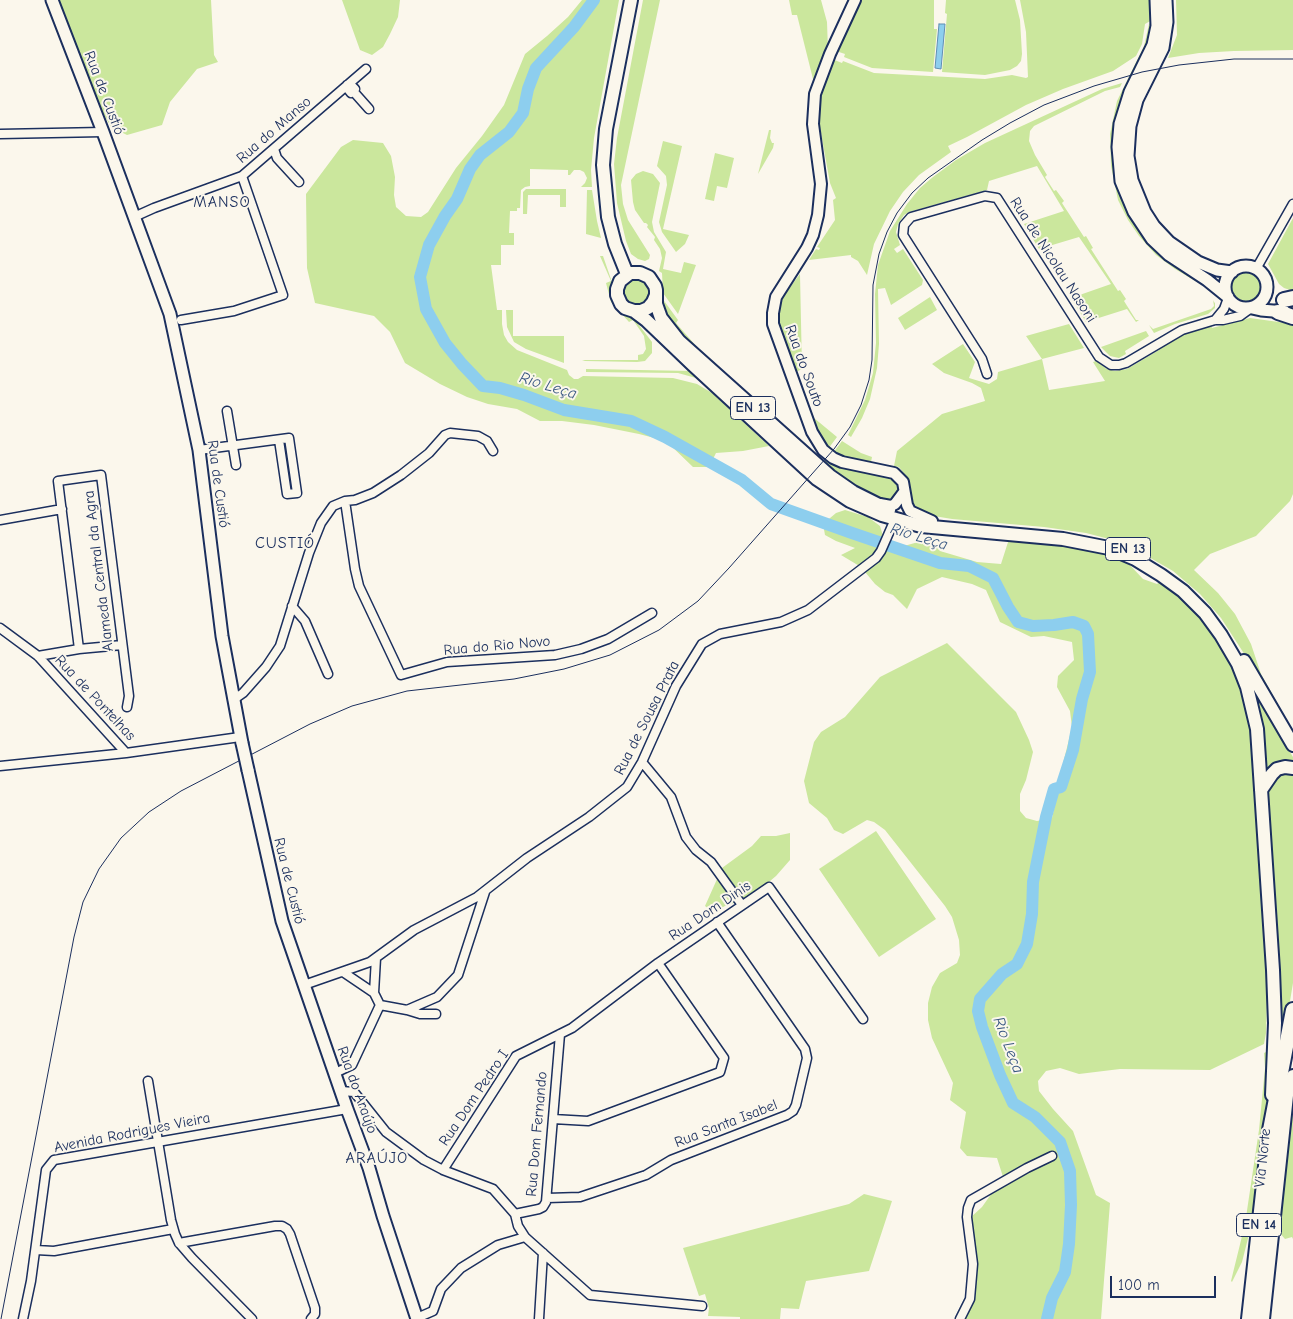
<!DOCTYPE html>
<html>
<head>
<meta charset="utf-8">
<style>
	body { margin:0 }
	#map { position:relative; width:1293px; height:1319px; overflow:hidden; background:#fbf7ec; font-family:"Comic Neue",sans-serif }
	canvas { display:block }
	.scale { position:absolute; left:1110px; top:1276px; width:106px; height:22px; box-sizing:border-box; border:2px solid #1b2f5e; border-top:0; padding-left:6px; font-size:15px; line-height:18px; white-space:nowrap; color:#1b2f5e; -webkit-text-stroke:4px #fbf7ec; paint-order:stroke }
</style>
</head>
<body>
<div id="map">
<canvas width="1293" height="1319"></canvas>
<div class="scale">100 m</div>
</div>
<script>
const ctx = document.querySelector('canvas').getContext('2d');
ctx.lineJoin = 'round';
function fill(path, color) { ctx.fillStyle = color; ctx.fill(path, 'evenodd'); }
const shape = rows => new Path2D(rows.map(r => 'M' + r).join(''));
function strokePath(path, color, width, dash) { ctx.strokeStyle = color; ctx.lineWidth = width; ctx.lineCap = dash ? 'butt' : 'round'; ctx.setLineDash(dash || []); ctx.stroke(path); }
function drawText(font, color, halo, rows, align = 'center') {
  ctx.font = font + ' "Comic Neue",sans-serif'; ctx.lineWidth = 4; ctx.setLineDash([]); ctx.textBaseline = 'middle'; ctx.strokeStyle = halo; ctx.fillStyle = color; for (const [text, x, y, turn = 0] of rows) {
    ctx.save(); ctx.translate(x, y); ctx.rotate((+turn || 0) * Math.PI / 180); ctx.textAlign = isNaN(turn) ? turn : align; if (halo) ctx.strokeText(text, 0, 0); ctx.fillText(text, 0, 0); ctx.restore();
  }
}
fill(shape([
	[56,0,211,0,214,55,218,62,197,69,170,102,162,125,127,135,111,127,99,106],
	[342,0,400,0,398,17,390,34,383,47,372,55,360,50],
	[582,0,619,0,594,138,591,170,592,187,581,187,585,183,587,178,584,172,580,170,574,170,570,175,568,175,568,170,530,169,530,186,525,187,521,190,520,208,517,208,517,211,510,211,509,233,514,233,514,245,501,245,501,265,491,265,497,310,502,310,502,324,504,335,508,342,517,350,567,370,569,375,574,379,578,379,583,376,673,378,697,384,712,393,769,446,743,451,716,453,709,467,693,467,666,441,639,434,594,425,562,421,540,421,517,409,488,404,467,397,440,384,405,363,390,332,374,316,315,303,307,268,306,194,341,147,353,140,383,143,391,156,395,177,394,195,396,207,406,216,421,217,428,212,456,168,482,136,504,105,525,54,547,36,568,17],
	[643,0,660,0,621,185,623,204,628,220,650,255,649,259,645,261,638,259,631,254,626,241,617,203,614,164,617,138],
	[789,0,821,0,827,22,828,50,814,83,797,15,792,15],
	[860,0,934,0,934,29,937,29,933,72,872,68,844,57,845,54,836,51],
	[946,0,1015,0,1020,20,1022,54,1021,61,1017,66,1010,70,985,75,942,72,947,14,945,13],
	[1020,0,1149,0,1152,20,1145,24,1142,44,1136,56,1113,71,1063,89,1026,105,967,137,948,146,951,152,919,175,903,192,890,211,874,244,867,275,858,261,851,257,851,255,809,260,816,249,819,250,820,248,817,247,835,220,833,200,836,198,830,183,819,122,820,95,832,59,842,63,843,61,874,73,985,79,1012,75,1026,78,1028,77,1026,32],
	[1176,0,1293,0,1293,50,1234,51,1199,53,1168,58,1177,35],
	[1153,21,1153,29,1114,168,1204,282,1202,285,1175,269,1156,255,1139,236,1128,220,1118,200,1111,166,1110,134,1117,101,1144,46,1149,24],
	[1122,83,1120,87,1105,91,1034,126,1030,131,1029,141,1035,155,1047,175,1045,177,1054,191,1056,190,1064,201,1062,203,1084,237,1086,236,1093,248,1091,249,1118,291,1120,290,1126,299,1124,301,1136,320,1139,320,1136,322,1127,309,1086,322,1071,298,1111,284,1079,237,1039,249,1024,224,1064,211,1037,166,989,181,987,190,909,212,904,215,898,224,896,232,900,245,894,249,897,253,903,249,923,280,922,285,891,305,885,288,878,289,879,344,877,368,870,399,862,418,851,437,848,435,865,400,873,373,876,343,875,294,878,265,890,231,907,204,920,188,933,177,956,160,985,143,1102,89],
	[769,130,771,130,770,138,772,143,774,143,773,148,758,174],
	[663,141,682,146,663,229,689,235,685,244,676,252,662,232,659,222,667,185,666,176,657,166],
	[715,153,734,158,727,188,717,186,714,201,705,199],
	[643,171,653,174,660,183,652,222,654,232,666,252,663,269,681,273,684,262,696,265,678,314,663,293,662,273,659,271,662,258,660,249,654,240,655,237,647,227,648,225,646,223,644,223,635,210,633,202,631,180,636,174],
	[526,189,566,189,566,207,560,207,560,195,528,195,527,214,523,214,523,192],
	[587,190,592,190,597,221,601,238,586,234],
	[1293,218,1293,291,1284,288,1279,284,1268,264],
	[600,256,603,256,613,285,632,316,652,342,652,353,645,361,637,362,585,361,582,360,638,360,638,355,643,354,646,349,644,336,633,320,629,322,611,302,606,283,611,281],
	'1230 287a16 16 0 1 1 32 0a16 16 0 1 1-32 0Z',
	[800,274,802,369,796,372,814,418,837,437,828,449,819,437,777,324,777,302,783,289,787,291],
	'623 292a14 14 0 1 1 28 0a14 14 0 1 1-28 0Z',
	[930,297,937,310,905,330,898,318],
	[662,298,678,320,676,323,711,363,686,342,666,316],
	[1213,300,1214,302,1215,303,1215,308,1208,314,1175,324,1154,333,1149,325,1153,329,1211,309,1214,306],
	[506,310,513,310,513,336,564,336,564,363,526,349,514,342,507,327],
	[1250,318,1293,324,1293,494,1290,501,1256,536,1210,554,1194,570,1218,593,1235,614,1251,644,1261,674,1293,731,1293,739,1243,652,1221,618,1200,594,1173,571,1133,548,1113,540,1086,533,1044,527,952,519,922,514,911,507,905,475,899,467,894,466,897,451,942,414,985,401,981,388,972,383,944,373,932,364,963,344,975,362,969,378,989,384,997,379,998,372,1042,359,1026,336,1069,324,1084,348,1042,359,1049,390,1105,381,1093,362,1096,361,1107,369,1115,371,1127,369,1159,350,1158,348,1174,338,1188,332,1211,325,1212,328],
	[1146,331,1149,336,1125,351,1126,354,1119,358,1110,356,1101,347],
	[586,369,692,371,697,376,696,378,678,373,586,372],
	[842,441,861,453,872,457,871,462,840,457,833,453],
	[826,460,844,468,889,475,899,485,899,494,888,502,861,492,823,463],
	[845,510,868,517,880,526,883,536,894,543,904,546,929,539,940,551,977,562,1001,564,1009,539,1057,543,1101,552,1119,558,1128,563,1143,579,1157,584,1161,581,1195,611,1220,645,1235,671,1246,701,1252,731,1264,921,1267,998,1266,1033,1264,1044,1210,1070,1120,1069,1079,1074,1060,1068,1046,1071,1038,1081,1039,1091,1053,1109,1073,1131,1096,1195,1110,1203,1101,1319,957,1319,974,1292,970,1218,982,1207,999,1183,1004,1180,997,1158,967,1156,960,1148,966,1112,950,1100,953,1083,932,1038,928,1020,928,1003,932,987,940,973,957,963,960,955,959,940,952,917,945,906,885,830,874,822,867,820,843,834,834,830,827,818,809,803,804,781,814,742,821,732,845,717,880,677,947,643,1016,712,1029,740,1033,752,1026,780,1020,794,1020,811,1026,818,1037,821,1052,818,1059,787,1059,780,1072,727,1070,711,1057,687,1058,676,1074,660,1072,642,1044,636,1031,637,1000,622,986,590,972,584,942,577,917,589,907,609,893,595,885,592,875,584,861,567,841,555,855,548,836,541,825,535,823,524,836,513],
	[1258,700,1293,757,1293,763,1266,773,1264,736],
	[1293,771,1293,983,1283,1043,1280,1044,1278,962,1268,797,1269,789,1277,773],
	[876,831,936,919,879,957,819,869],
	[790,833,790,860,776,876,751,897,725,906,713,912,705,906,722,868,752,846,761,836,776,836],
	[1266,1052,1267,1059,1270,1060,1270,1082,1257,1203,1242,1262,1232,1282,1231,1281,1245,1224,1259,1130,1265,1068,1264,1053],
	[1293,1089,1293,1239,1292,1237,1285,1239,1278,1231],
	[864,1194,892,1201,869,1271,806,1281,799,1309,781,1308,780,1319,740,1319,740,1317,708,1316,709,1308,705,1294,699,1296,683,1248,849,1204]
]), '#cbe79d');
const water = shape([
	[939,24,945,24,941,69,935,68,939,24]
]);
fill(water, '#8dceee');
strokePath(water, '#5f8eb4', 1);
strokePath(shape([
	[594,0,574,27,536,68,528,89,523,113,509,132,480,155,470,169,457,199,445,216,429,245,420,277,426,309,445,343,462,364,483,386,500,388,524,395,564,410,631,421,665,437,742,480,771,504,852,533,940,563,969,566,993,578,1008,607,1018,622,1033,626,1054,625,1073,622,1084,626,1088,634,1090,672,1082,699,1073,750,1061,787,1054,789,1046,817,1033,882,1032,914,1027,944,1017,964,1002,974,980,999,978,1011,982,1027,1000,1075,1013,1103,1035,1117,1060,1142,1070,1171,1071,1205,1069,1244,1065,1272,1052,1298,1047,1319]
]), '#8dceee', 12);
const minor = shape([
	[347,85,349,87,351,85,355,89,351,93,347,88,349,87],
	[353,91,369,109],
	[0,134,103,132],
	[274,149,277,158,299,182],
	[134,217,154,208,242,176,366,69],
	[1256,269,1293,204],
	[181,320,234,311,283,295,242,176],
	[1215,320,1224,309,1228,298],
	[987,374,982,359,903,235,904,225,911,217,985,196,997,198,1099,357,1111,365,1119,365,1126,363,1182,330,1215,320,1223,320,1240,316,1251,308],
	[227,411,236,465],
	[199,450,289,438,297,493,287,494,279,440],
	[345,501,355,569,359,586,401,675,447,662,555,655,581,649,608,639,652,613],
	[0,520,62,509],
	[292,606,305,621,328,674],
	[0,628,38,656,126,753,240,737],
	[79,649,58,481,101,475,129,696,127,707],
	[38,656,79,649,122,645],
	[233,700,243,693,266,667,280,646,309,553,321,523,333,506,345,501,355,500,373,493,401,475,429,453,445,435,450,433,478,436,487,441,493,451],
	[642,762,671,797,686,837,696,850,711,862,742,905],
	[0,766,126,753],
	[376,958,374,993,380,1005],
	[343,972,374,993],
	[304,985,370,962,414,930,477,897,527,858,589,817,627,787,642,762,676,686,702,644,720,634,781,622,808,610,876,558,881,551,895,519],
	[407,1010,420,1014,436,1014],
	[335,1073,352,1065,380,1005,407,1010,437,997,458,975,485,892],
	[148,1081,171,1220,175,1234,179,1243,192,1258,252,1319],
	[341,1091,354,1092,386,1132,424,1160,443,1170,493,1189,515,1214,518,1226,525,1237,590,1295,702,1306],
	[553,1119,588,1121,720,1072,724,1058,658,963],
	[443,1170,516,1056,572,1028,658,963,769,887,863,1019],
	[547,1198,580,1197,646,1175,671,1160,787,1115,793,1111,796,1105,807,1058,805,1049,717,922],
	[515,1214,539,1209,543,1207,546,1202,560,1034],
	[179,1243,275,1226,282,1226,287,1229,290,1234,315,1308,315,1314,311,1319],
	[36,1250,54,1251,173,1229],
	[417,1318,433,1311,441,1289,461,1268,498,1245,525,1237],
	[23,1319,31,1281,46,1170,54,1160,347,1109],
	[539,1319,543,1253],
	[960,1319,970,1299,973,1264,967,1217,968,1208,971,1200,1027,1168,1052,1156]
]);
const tertiary = shape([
	[855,0,830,54,815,94,813,124,821,184,818,215,813,235,807,248,776,297,773,313,773,324,812,432,823,450,833,458,842,462,894,473,903,482,907,505,910,511,932,521],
	[880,504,891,506,895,504,904,492]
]);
const secondary = shape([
	[52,0,103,132,170,314,199,450,222,636,242,743],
	[1156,0,1157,26,1153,45,1130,92,1120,124,1118,147,1121,181,1134,212,1152,239,1169,255,1207,280,1228,297],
	[1166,0,1167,22,1163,48,1137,100,1130,126,1128,156,1132,180,1145,212,1154,226,1169,242,1198,262,1217,270,1232,272],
	'1225 287a21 21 0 1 1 42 0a21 21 0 1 1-42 0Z',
	[1252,308,1261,310,1285,312],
	[248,770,282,921,347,1109,369,1168,383,1216,417,1319]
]);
const primary = shape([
	[627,274,615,244,608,217,603,165,606,129,631,0],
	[656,295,653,302,648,308,641,311,634,311,625,308,621,304,617,295,617,289,620,281,630,273,640,273,649,277,655,286,656,290,656,304,661,318,679,341,830,476,853,492,889,510],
	[634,311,646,320,693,365,817,479,850,501,882,515,921,526,1063,539,1109,548,1135,559,1161,575,1183,591,1205,613,1221,635,1238,664,1247,687,1257,729,1273,970,1275,1023,1272,1095],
	[1244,661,1293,745],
	[1261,790,1272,774,1277,769,1285,767,1293,768],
	[1287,1091,1293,1076]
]);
const trunk = shape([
	[1284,300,1293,298],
	[1278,312,1293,317],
	[1249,1319,1270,1130,1293,1010],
	[1262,1319,1287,1086]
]);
strokePath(minor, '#1b2f5e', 11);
strokePath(tertiary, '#1b2f5e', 14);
strokePath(secondary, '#1b2f5e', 15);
strokePath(primary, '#1b2f5e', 16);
strokePath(trunk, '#1b2f5e', 18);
strokePath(minor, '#fbf7ec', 8);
strokePath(tertiary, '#fbf7ec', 10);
strokePath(secondary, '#fbf7ec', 11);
strokePath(primary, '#fbf7ec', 12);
strokePath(trunk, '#fbf7ec', 14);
strokePath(shape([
	[1,1319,74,937,83,902,99,869,121,838,149,812,181,791,310,724,352,706,407,691,514,679,564,669,610,655,659,630,698,601,729,568,834,449,850,427,861,405,869,380,872,360,873,285,879,254,887,232,897,213,912,193,928,178,982,140,1010,123,1044,105,1094,86,1142,72,1179,65,1234,59,1293,59]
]), '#1b2f5e', 1);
const secondaryBridge = shape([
	[242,743,248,770]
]);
strokePath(secondaryBridge, '#1b2f5e', 15, []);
strokePath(secondaryBridge, '#fbf7ec', 11);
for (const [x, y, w] of [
	[753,408,45],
	[1128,549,45],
	[1259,1225,45]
]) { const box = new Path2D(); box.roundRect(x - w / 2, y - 11.5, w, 23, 4); ctx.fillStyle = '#fbf7ec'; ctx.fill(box); strokePath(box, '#1b2f5e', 1); }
drawText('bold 14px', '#1b2f5e', null, [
	["EN 13",753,408],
	["EN 13",1128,549],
	["EN 14",1259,1225]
]);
drawText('15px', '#1b2f5e', '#fbf7ec', [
	["Rua de Custió",104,93,69],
	["Rua do Manso",274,130,-41],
	["Rua de Nicolau Nasoni",1053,260,57],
	["Rua do Souto",804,366,70],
	["Rua de Custió",218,484,82],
	["Alameda Central da Agra",99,571,-97],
	["Rua do Rio Novo",497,646,-5],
	["Rua de Pontelhas",95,698,47],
	["Rua de Sousa Prata",647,718,-63],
	["Rua de Custió",289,881,76],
	["Rua Dom Dinis",710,911,-34],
	["Rua do Araújo",357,1090,70],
	["Rua Dom Pedro I",474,1098,-56],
	["Rua Santa Isabel",726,1124,-21],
	["Avenida Rodrigues Vieira",132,1133,-11],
	["Rua Dom Fernando",537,1134,-85],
	["Via Norte",1263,1158,-84]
]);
ctx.letterSpacing = '1px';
drawText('16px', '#1b2f5e', '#fbf7ec', [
	["MANSO",222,202],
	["CUSTIÓ",285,543],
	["ARAÚJO",377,1158]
]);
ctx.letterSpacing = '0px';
drawText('italic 16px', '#385782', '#fbf7ec', [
	["Rio Leça",548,386,17],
	["Rio Leça",919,537,17],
	["Rio Leça",1008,1045,69]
]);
</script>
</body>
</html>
